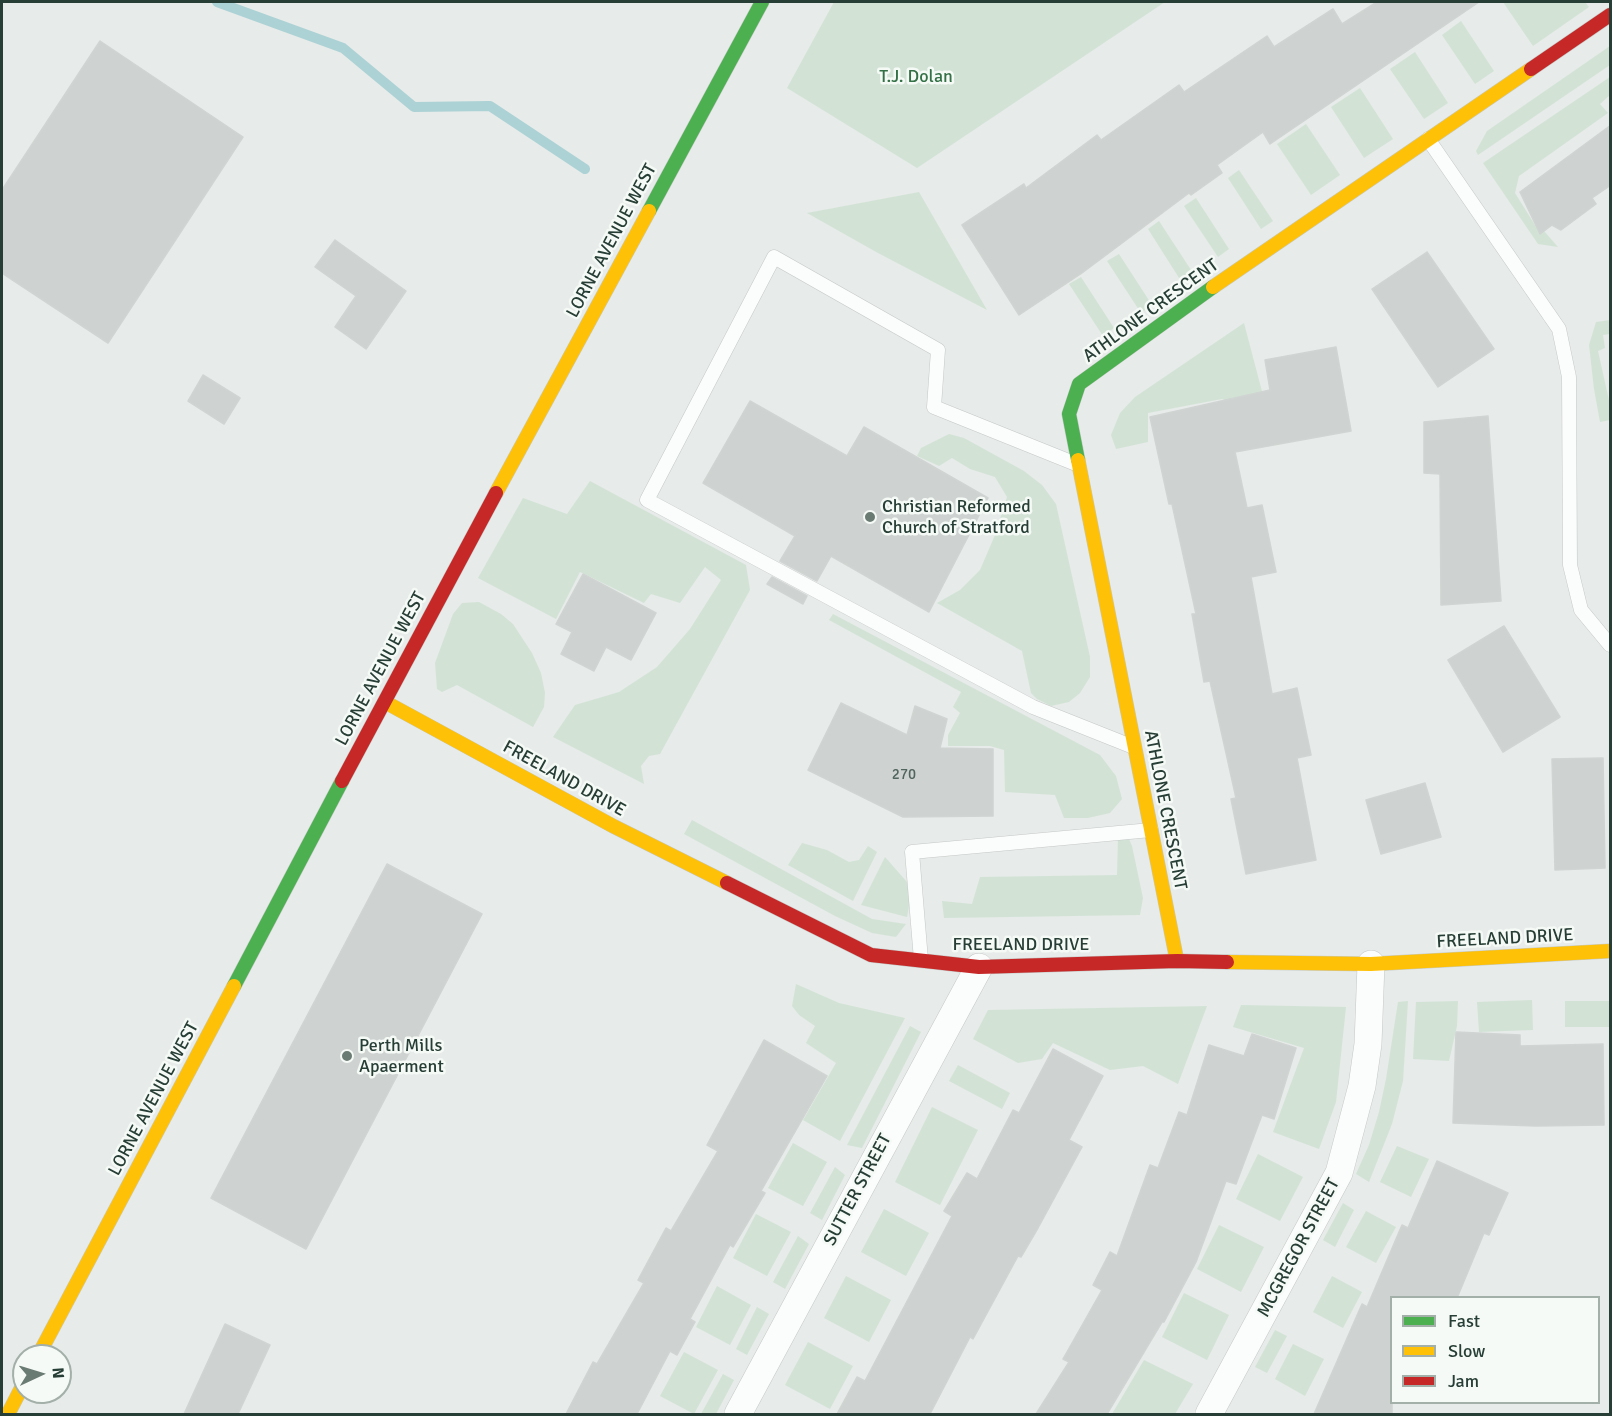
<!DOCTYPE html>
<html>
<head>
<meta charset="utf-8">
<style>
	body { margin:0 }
	#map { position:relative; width:1612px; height:1416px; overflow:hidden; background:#e7ebe9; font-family:Signika,sans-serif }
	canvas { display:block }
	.frame { position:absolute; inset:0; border:3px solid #263e35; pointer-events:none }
	.legend { position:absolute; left:1390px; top:1296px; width:210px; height:108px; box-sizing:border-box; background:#f6faf7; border:2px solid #a3afa9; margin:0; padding:8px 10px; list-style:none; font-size:18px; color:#263e35 }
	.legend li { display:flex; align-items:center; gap:12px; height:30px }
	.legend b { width:30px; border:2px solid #a3afa9 }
	.north { position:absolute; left:12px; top:1344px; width:60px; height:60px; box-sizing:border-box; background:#f6faf7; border:2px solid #a3afa9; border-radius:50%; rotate:86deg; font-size:16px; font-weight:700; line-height:24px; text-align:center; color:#263e35 }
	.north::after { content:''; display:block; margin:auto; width:21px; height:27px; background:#6a7b74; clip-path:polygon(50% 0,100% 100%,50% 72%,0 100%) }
</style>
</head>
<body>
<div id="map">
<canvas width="1612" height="1416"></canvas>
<div class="frame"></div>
<ul class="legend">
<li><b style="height:8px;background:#4caf50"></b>Fast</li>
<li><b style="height:8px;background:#ffc107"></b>Slow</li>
<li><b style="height:8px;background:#c62828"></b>Jam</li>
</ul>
<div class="north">N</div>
</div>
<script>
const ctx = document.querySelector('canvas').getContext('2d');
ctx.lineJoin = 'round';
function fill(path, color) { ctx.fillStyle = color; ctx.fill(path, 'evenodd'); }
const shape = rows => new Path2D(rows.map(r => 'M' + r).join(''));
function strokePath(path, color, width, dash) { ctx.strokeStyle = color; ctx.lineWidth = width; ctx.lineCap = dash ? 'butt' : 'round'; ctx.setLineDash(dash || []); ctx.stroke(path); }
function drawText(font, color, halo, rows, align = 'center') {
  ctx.font = font + ' Signika,sans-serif'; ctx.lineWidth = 5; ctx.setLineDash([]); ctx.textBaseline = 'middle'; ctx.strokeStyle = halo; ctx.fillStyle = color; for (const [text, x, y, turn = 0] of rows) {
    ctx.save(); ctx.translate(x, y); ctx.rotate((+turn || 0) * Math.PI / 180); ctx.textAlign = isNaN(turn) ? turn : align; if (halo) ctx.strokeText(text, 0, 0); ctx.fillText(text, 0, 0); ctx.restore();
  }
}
fill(shape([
	[834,2,1165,2,917,168,787,88],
	[1503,2,1585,2,1589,7,1533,46],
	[1461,21,1494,71,1475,84,1442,35],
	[1610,46,1610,65,1478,155,1476,151,1487,131],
	[1415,52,1448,103,1424,119,1390,69],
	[1610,77,1610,95,1600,104,1608,113,1519,176,1515,193,1540,233,1544,231,1558,247,1538,244,1483,163],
	[1360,88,1393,139,1364,158,1331,107],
	[1306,124,1340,175,1311,195,1277,144],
	[1239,170,1273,221,1261,229,1228,178],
	[919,192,987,310,878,253,807,213],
	[1196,198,1229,249,1218,257,1184,206],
	[1159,221,1193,273,1181,281,1148,229],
	[1119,254,1152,305,1141,313,1107,261],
	[1081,277,1114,328,1103,336,1069,284],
	[1610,320,1610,334,1603,335,1605,348,1598,351,1610,405,1610,420,1600,422,1594,389,1589,345,1596,322],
	[1244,323,1269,418,1222,399,1148,413,1148,442,1116,449,1111,435,1120,413,1135,397],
	[949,434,964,438,1024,471,1042,485,1056,504,1090,657,1090,677,1080,693,1069,702,1051,706,1037,699,1031,693,1022,651,937,603,960,590,980,570,995,535,1007,497,995,477,970,469,952,458,939,466,917,456,921,448],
	[590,481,746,565,750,590,660,754,649,756,641,766,644,784,553,737,575,705,619,692,657,667,690,629,721,580,705,567,680,603,651,594,644,603,580,572,556,619,478,578,523,498,567,514],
	[479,602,501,614,513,624,532,653,541,673,545,693,544,707,533,727,457,685,442,692,437,689,435,663,453,614,462,603],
	[833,614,1100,755,1116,776,1122,799,1110,813,1088,818,1064,818,1055,795,1005,792,1004,750,990,746,948,746,948,735,960,713,953,707,961,692,829,620],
	[692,820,872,919,906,924,896,937,872,933,835,916,684,834],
	[1118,838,1129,839,1132,846,1143,898,1140,915,944,918,942,901,972,904,980,877,1117,875],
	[802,843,827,850,849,862,859,860,868,846,877,852,853,901,788,865],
	[885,857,907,882,910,901,907,917,861,905],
	[796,984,839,1003,905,1018,840,1141,803,1120,836,1063,806,1043,815,1026,799,1015,792,1006],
	[1532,1000,1533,1030,1479,1032,1477,1002],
	[1408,1001,1403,1081,1392,1124,1369,1182,1356,1174,1369,1145,1379,1112,1386,1079,1398,1002],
	[1458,1001,1457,1026,1449,1061,1413,1059,1416,1002],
	[1565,1001,1610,1001,1610,1027,1565,1027],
	[1241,1005,1346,1007,1336,1102,1319,1149,1273,1132,1304,1048,1233,1027],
	[1207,1006,1178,1084,1143,1066,1110,1070,1053,1043,1042,1059,1018,1063,973,1039,988,1010],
	[910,1026,921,1032,862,1148,847,1145],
	[958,1065,1010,1093,1002,1109,949,1081],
	[932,1107,978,1130,940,1205,895,1182],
	[793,1143,827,1162,803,1206,768,1188],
	[1397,1146,1429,1159,1411,1197,1380,1182],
	[1258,1154,1303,1177,1280,1221,1236,1199],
	[835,1167,845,1175,822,1220,810,1213],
	[1343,1203,1354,1210,1335,1247,1323,1240],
	[884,1209,929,1233,906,1276,861,1252],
	[1366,1211,1396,1227,1376,1263,1346,1247],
	[756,1214,791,1232,767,1276,733,1258],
	[1219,1225,1264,1247,1241,1292,1197,1269],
	[798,1236,809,1244,785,1289,773,1282],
	[846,1276,891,1300,869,1342,824,1318],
	[1332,1276,1362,1292,1343,1328,1313,1312],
	[717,1286,751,1305,730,1345,696,1327],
	[1184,1293,1229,1315,1207,1360,1162,1337],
	[757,1307,769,1314,747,1355,736,1349],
	[1275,1330,1287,1336,1267,1373,1255,1367],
	[808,1342,853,1366,830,1409,785,1385],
	[1293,1344,1324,1359,1305,1396,1275,1379],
	[684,1352,718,1370,694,1414,660,1396],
	[1144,1360,1193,1384,1175,1414,1112,1414],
	[723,1374,734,1380,716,1414,701,1414]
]), '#d2e3d6');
strokePath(shape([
	[217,2,343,48,414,107,490,106,585,169]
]), '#acd2d5', 10);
const building = shape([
	[1377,2,1479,2,1270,144,1263,132,1217,165,1222,173,1191,195,1189,193,1082,273,1019,315,962,225,1024,184,1026,188,1097,135,1101,140,1179,85,1184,92,1267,36,1274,47,1333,9,1342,24,1377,2],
	[100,41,243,137,108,343,2,273,2,190,100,41],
	[1611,125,1611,185,1592,198,1596,204,1561,230,1552,225,1540,234,1520,192,1611,125],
	[335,240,406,291,366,349,335,327,356,296,315,267,335,240],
	[1427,252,1494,349,1438,387,1372,289,1427,252],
	[1336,347,1351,431,1235,452,1247,508,1262,505,1276,572,1251,577,1272,694,1297,688,1311,755,1297,758,1316,860,1246,874,1231,799,1236,798,1210,681,1204,682,1192,614,1196,614,1172,504,1169,504,1150,417,1270,390,1265,360,1336,347],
	[203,375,240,398,224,424,188,401,203,375],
	[750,401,847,456,864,427,988,498,929,612,831,556,817,581,780,561,795,536,703,483,750,401],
	[1488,416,1501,601,1441,605,1440,474,1424,473,1424,422,1488,416],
	[583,574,656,613,631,660,606,647,594,671,561,654,572,632,556,624,583,574],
	[772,577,807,596,803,604,767,584,772,577],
	[1504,626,1560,717,1503,752,1448,660,1504,626],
	[841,703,907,735,915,706,947,719,940,748,993,749,993,816,903,817,808,770,841,703],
	[1603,758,1605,868,1555,870,1552,759,1603,758],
	[1425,783,1441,837,1381,854,1366,800,1425,783],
	[387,864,482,914,306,1249,211,1198,387,864],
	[1456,1032,1520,1035,1520,1046,1603,1044,1604,1125,1536,1126,1453,1123,1456,1032],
	[1252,1034,1296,1048,1274,1119,1262,1115,1236,1184,1226,1181,1196,1262,1164,1322,1162,1322,1107,1414,1036,1414,1069,1362,1063,1359,1102,1290,1093,1285,1110,1252,1117,1256,1150,1165,1158,1168,1179,1112,1187,1115,1209,1045,1244,1056,1252,1034],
	[764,1040,827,1076,761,1191,765,1193,733,1247,730,1245,690,1319,695,1322,677,1355,670,1351,637,1414,566,1414,593,1362,597,1364,644,1283,638,1280,666,1228,671,1231,718,1151,707,1145,764,1040],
	[1053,1049,1103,1076,1069,1140,1082,1147,1038,1228,1021,1257,1018,1256,973,1339,970,1337,930,1414,837,1414,857,1377,865,1381,952,1216,944,1211,967,1173,977,1179,1013,1110,1019,1113,1053,1049],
	[1437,1161,1508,1193,1489,1235,1484,1233,1457,1298,1392,1298,1392,1414,1314,1414,1362,1304,1367,1307,1402,1225,1408,1228,1437,1161],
	[225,1324,270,1345,238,1414,184,1414,225,1324]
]);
fill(building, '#ced3d1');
strokePath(building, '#d0d4d2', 1.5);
const lane = shape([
	[1428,139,1559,329,1569,377,1570,565,1581,610,1610,645],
	[1076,464,934,407,938,350,774,257,647,500,1033,707,1131,746],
	[921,960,912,852,1151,830]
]);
const street = shape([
	[738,1414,979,967],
	[1209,1414,1339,1173,1362,1086,1368,1044,1371,964]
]);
const fast = shape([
	[649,211,762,2],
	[1078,460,1069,414,1079,384,1213,287],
	[234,986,342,781]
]);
const slow = shape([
	[1213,287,1531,69],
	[1078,460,1177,961],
	[496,493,649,211],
	[385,702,613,826,727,883],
	[1227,962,1371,964,1610,951],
	[38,1356,234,986],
	[8,1414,24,1383]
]);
const jam = shape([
	[1531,69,1610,15],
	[342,781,496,493],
	[727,883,871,955,979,967,1177,961,1227,962]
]);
strokePath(lane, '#c4c8c6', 15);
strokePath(street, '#c4c8c6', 28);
strokePath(fast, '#c3c9c6', 15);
strokePath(slow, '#c3c9c6', 15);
strokePath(jam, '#c3c9c6', 15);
strokePath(lane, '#fbfcfc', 14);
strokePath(street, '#fbfcfc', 27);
strokePath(fast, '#4caf50', 14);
strokePath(slow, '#ffc107', 14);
strokePath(jam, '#c62828', 14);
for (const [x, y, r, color] of [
	[870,517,6,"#6a7b74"],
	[347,1056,6,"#6a7b74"]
]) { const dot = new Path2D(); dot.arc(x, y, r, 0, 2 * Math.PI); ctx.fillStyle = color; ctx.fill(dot); strokePath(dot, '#f6faf7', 2); }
drawText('15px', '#51645d', null, [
	["270",904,775]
]);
drawText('18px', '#347146', '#f6faf7', [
	["T.J. Dolan",916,77]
]);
drawText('18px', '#263e35', '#f6faf7', [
	["LORNE AVENUE WEST",612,241,-62],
	["ATHLONE CRESCENT",1151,311,-36],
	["LORNE AVENUE WEST",381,669,-62],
	["FREELAND DRIVE",564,779,29],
	["ATHLONE CRESCENT",1165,810,79],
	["FREELAND DRIVE",1505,939,-3],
	["FREELAND DRIVE",1021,945],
	["LORNE AVENUE WEST",154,1099,-62],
	["SUTTER STREET",858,1190,-62],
	["MCGREGOR STREET",1299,1248,-62]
]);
drawText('18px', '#263e35', '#f6faf7', [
	["Christian Reformed",882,507],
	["Church of Stratford",882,528],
	["Perth Mills",359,1046],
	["Apaerment",359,1067]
], 'left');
</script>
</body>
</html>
